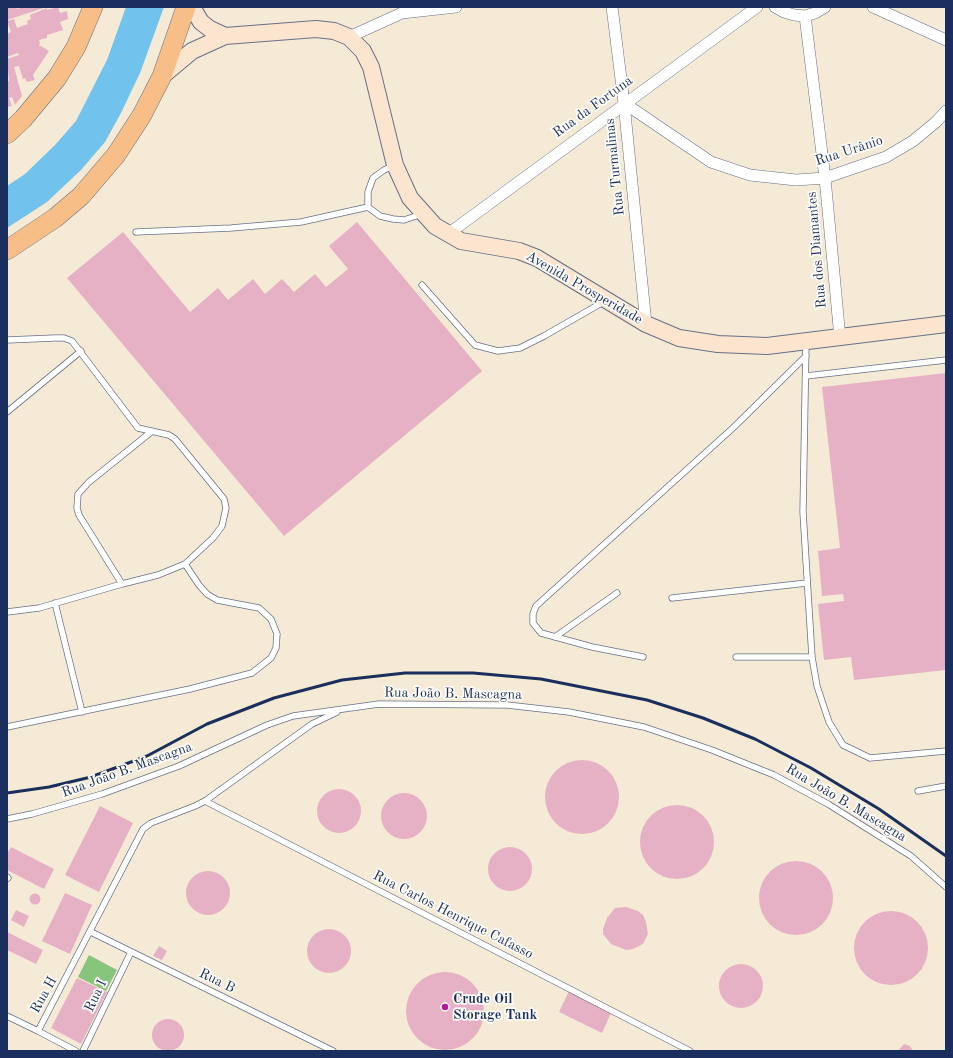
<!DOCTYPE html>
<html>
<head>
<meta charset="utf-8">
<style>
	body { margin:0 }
	#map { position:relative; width:953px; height:1058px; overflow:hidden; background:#f5ead5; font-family:"Old Standard TT",serif }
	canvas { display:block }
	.frame { position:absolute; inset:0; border:8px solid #1b2f5e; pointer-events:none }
</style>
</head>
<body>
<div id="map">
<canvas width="953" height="1058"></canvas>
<div class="frame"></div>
</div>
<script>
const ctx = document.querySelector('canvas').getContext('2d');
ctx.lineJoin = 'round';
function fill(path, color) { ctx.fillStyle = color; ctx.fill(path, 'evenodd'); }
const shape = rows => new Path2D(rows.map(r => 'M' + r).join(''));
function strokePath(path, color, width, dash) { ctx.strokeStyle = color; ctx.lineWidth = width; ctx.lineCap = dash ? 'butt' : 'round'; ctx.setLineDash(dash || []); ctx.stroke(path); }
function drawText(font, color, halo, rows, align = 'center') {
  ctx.font = font + ' "Old Standard TT",serif'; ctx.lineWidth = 3.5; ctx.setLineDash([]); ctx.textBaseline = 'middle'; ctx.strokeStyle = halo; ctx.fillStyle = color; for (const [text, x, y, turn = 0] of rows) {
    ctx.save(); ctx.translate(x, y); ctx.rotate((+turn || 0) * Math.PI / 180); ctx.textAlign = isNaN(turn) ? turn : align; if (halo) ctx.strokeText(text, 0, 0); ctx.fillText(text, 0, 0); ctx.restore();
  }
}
fill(shape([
	[89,955,117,970,106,991,78,977]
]), '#86c57b');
fill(shape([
	[126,7,164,7,140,73,121,113,105,142,81,170,47,202,7,228,7,186,25,174,55,145,76,121,107,60]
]), '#71c2ec');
fill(shape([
	[7,7,16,7,17,9,24,7,47,7,7,20],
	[58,7,60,13,67,11,68,19,60,22,63,30,47,35,47,38,39,40,40,43,39,45,49,51,33,75,35,80,27,82,25,78,23,79,19,66,14,67,22,96,15,105,12,97,9,98,12,106,7,107,7,82,9,81,7,59,19,55,18,53,7,57,7,34,11,32,7,21,14,19,17,28,28,24,27,21,31,19,30,15,47,8,47,10],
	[357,222,482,371,284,536,67,278,123,232,190,312,218,288,228,300,253,279,265,294,282,279,294,292,315,274,326,287,348,269,329,246],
	[946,373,946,670,854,680,851,657,824,660,818,604,844,601,843,594,822,596,818,551,840,548,822,387],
	'545 797a37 37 0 1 1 74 0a37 37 0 1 1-74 0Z',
	'317 811a22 22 0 1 1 44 0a22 22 0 1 1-44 0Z',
	'381 816a23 23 0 1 1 46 0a23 23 0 1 1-46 0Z',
	'640 842a37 37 0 1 1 74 0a37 37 0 1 1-74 0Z',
	[100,806,133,823,99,892,65,875],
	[11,847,54,869,44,889,7,870,7,854],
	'488 869a22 22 0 1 1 44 0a22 22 0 1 1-44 0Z',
	'759 898a37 37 0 1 1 74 0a37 37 0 1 1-74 0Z',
	'186 893a22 22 0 1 1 44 0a22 22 0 1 1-44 0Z',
	[65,893,92,905,70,954,42,941],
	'29.5 899a5.5 5.5 0 1 1 11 0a5.5 5.5 0 1 1-11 0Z',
	[626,907,638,911,643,915,646,922,648,934,643,944,633,949,626,950,611,944,603,934,603,929,607,918,615,908],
	[16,910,29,916,24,927,11,920],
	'854 948a37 37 0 1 1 74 0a37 37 0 1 1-74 0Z',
	'307 951a22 22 0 1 1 44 0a22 22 0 1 1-44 0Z',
	[7,932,43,950,36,964,7,950],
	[159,946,167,951,162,960,153,956],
	'719 986a22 22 0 1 1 44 0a22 22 0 1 1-44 0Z',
	'406 1011a39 39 0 1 1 78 0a39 39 0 1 1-78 0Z',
	[77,978,107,992,81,1044,51,1028],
	[569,991,611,1013,602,1033,559,1012],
	'152 1035a16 16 0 1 1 32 0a16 16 0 1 1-32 0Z',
	[904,1044,910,1046,913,1051,898,1051]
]), '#e6b1c4');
const service = shape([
	[393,166,384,170,373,178,368,192,368,207,380,216,393,219,404,220,422,214],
	[136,232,231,228,301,222,368,207],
	[422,285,475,345,498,351,520,348,544,336,605,301],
	[7,340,55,338,64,338,72,341,138,428,169,435,175,439,224,499,226,508,222,526,213,538,185,564,199,585,207,594,217,600,259,608,271,619,277,634,276,648,271,658,252,673,190,689,7,727],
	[806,376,946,360],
	[7,412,81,351],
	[151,432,89,482,78,494,77,508,79,515,122,584,158,575,185,564],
	[672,598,807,583],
	[55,603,82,712],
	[7,612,39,608,122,584],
	[555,637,617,593],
	[643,657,592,647,541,633,533,623,533,614,536,606,734,427,806,356],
	[736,657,812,657,803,512,806,342],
	[812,657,817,686,829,722,843,745,870,758,946,751],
	[918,791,946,786],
	[205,801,690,1051],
	[7,819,32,814,102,794,179,766,267,725,293,716,379,704,507,705,569,712,644,727,712,750,774,775,828,804,911,856,946,887],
	[7,877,8,878],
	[91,932,333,1051],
	[7,1016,38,1031],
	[76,1051,38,1031,143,829,151,823,195,806,205,801,312,724,337,712],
	[83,1051,131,952]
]);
const minor = shape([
	[612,7,624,103,646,324],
	[775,7,784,12,794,15,805,16,815,13,825,7],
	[873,7,946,40],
	[805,16,825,178,840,338],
	[349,37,402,13,456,7],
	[624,103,711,162,750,175,796,180,825,178,886,157,913,141,936,122,946,111],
	[448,234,757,7]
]);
const secondary = shape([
	[192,7,201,22,210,29,225,36],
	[162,76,192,51,225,36,316,29,334,31,349,37,363,51,371,67,395,165,410,198,435,226,461,241,519,251,537,258,646,324,679,338,718,344,767,346,946,324]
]);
const trunk = shape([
	[7,134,23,119,57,78,76,47,93,7],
	[7,250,55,218,81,196,116,155,142,115,162,76,186,7]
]);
strokePath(service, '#677088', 7);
strokePath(minor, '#677088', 12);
strokePath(secondary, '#677088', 18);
strokePath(trunk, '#677088', 20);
strokePath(service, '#fff', 5.5);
strokePath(minor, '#fff', 11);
strokePath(secondary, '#fce5cf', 16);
strokePath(trunk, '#f7be88', 19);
strokePath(shape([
	[7,793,49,787,91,777,147,756,207,724,274,698,342,680,405,673,473,673,541,679,647,700,703,718,755,739,811,768,879,809,946,856]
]), '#1b2f5e', 3);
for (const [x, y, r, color] of [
	[445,1007,4,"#b5179e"]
]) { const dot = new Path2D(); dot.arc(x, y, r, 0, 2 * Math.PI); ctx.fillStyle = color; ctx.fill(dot); strokePath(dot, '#fdfcf7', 1.5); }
drawText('14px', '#1b2f5e', '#fdfcf7', [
	["Rua da Fortuna",593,107,-36],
	["Rua Urânio",849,151,-18],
	["Rua Turmalinas",615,167,-96],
	["Rua dos Diamantes",817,250,-95],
	["Avenida Prosperidade",584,288,30],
	["Rua João B. Mascagna",453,694,1],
	["Rua João B. Mascagna",127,770,-20],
	["Rua João B. Mascagna",846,803,31],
	["Rua Carlos Henrique Cafasso",453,915,27],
	["Rua B",217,981,26],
	["Rua H",44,995,-61],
	["Rua I",96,996,-64]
]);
drawText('bold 14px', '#1b2f5e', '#fdfcf7', [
	["Crude Oil",453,999],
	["Storage Tank",453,1015]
], 'left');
</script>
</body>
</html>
